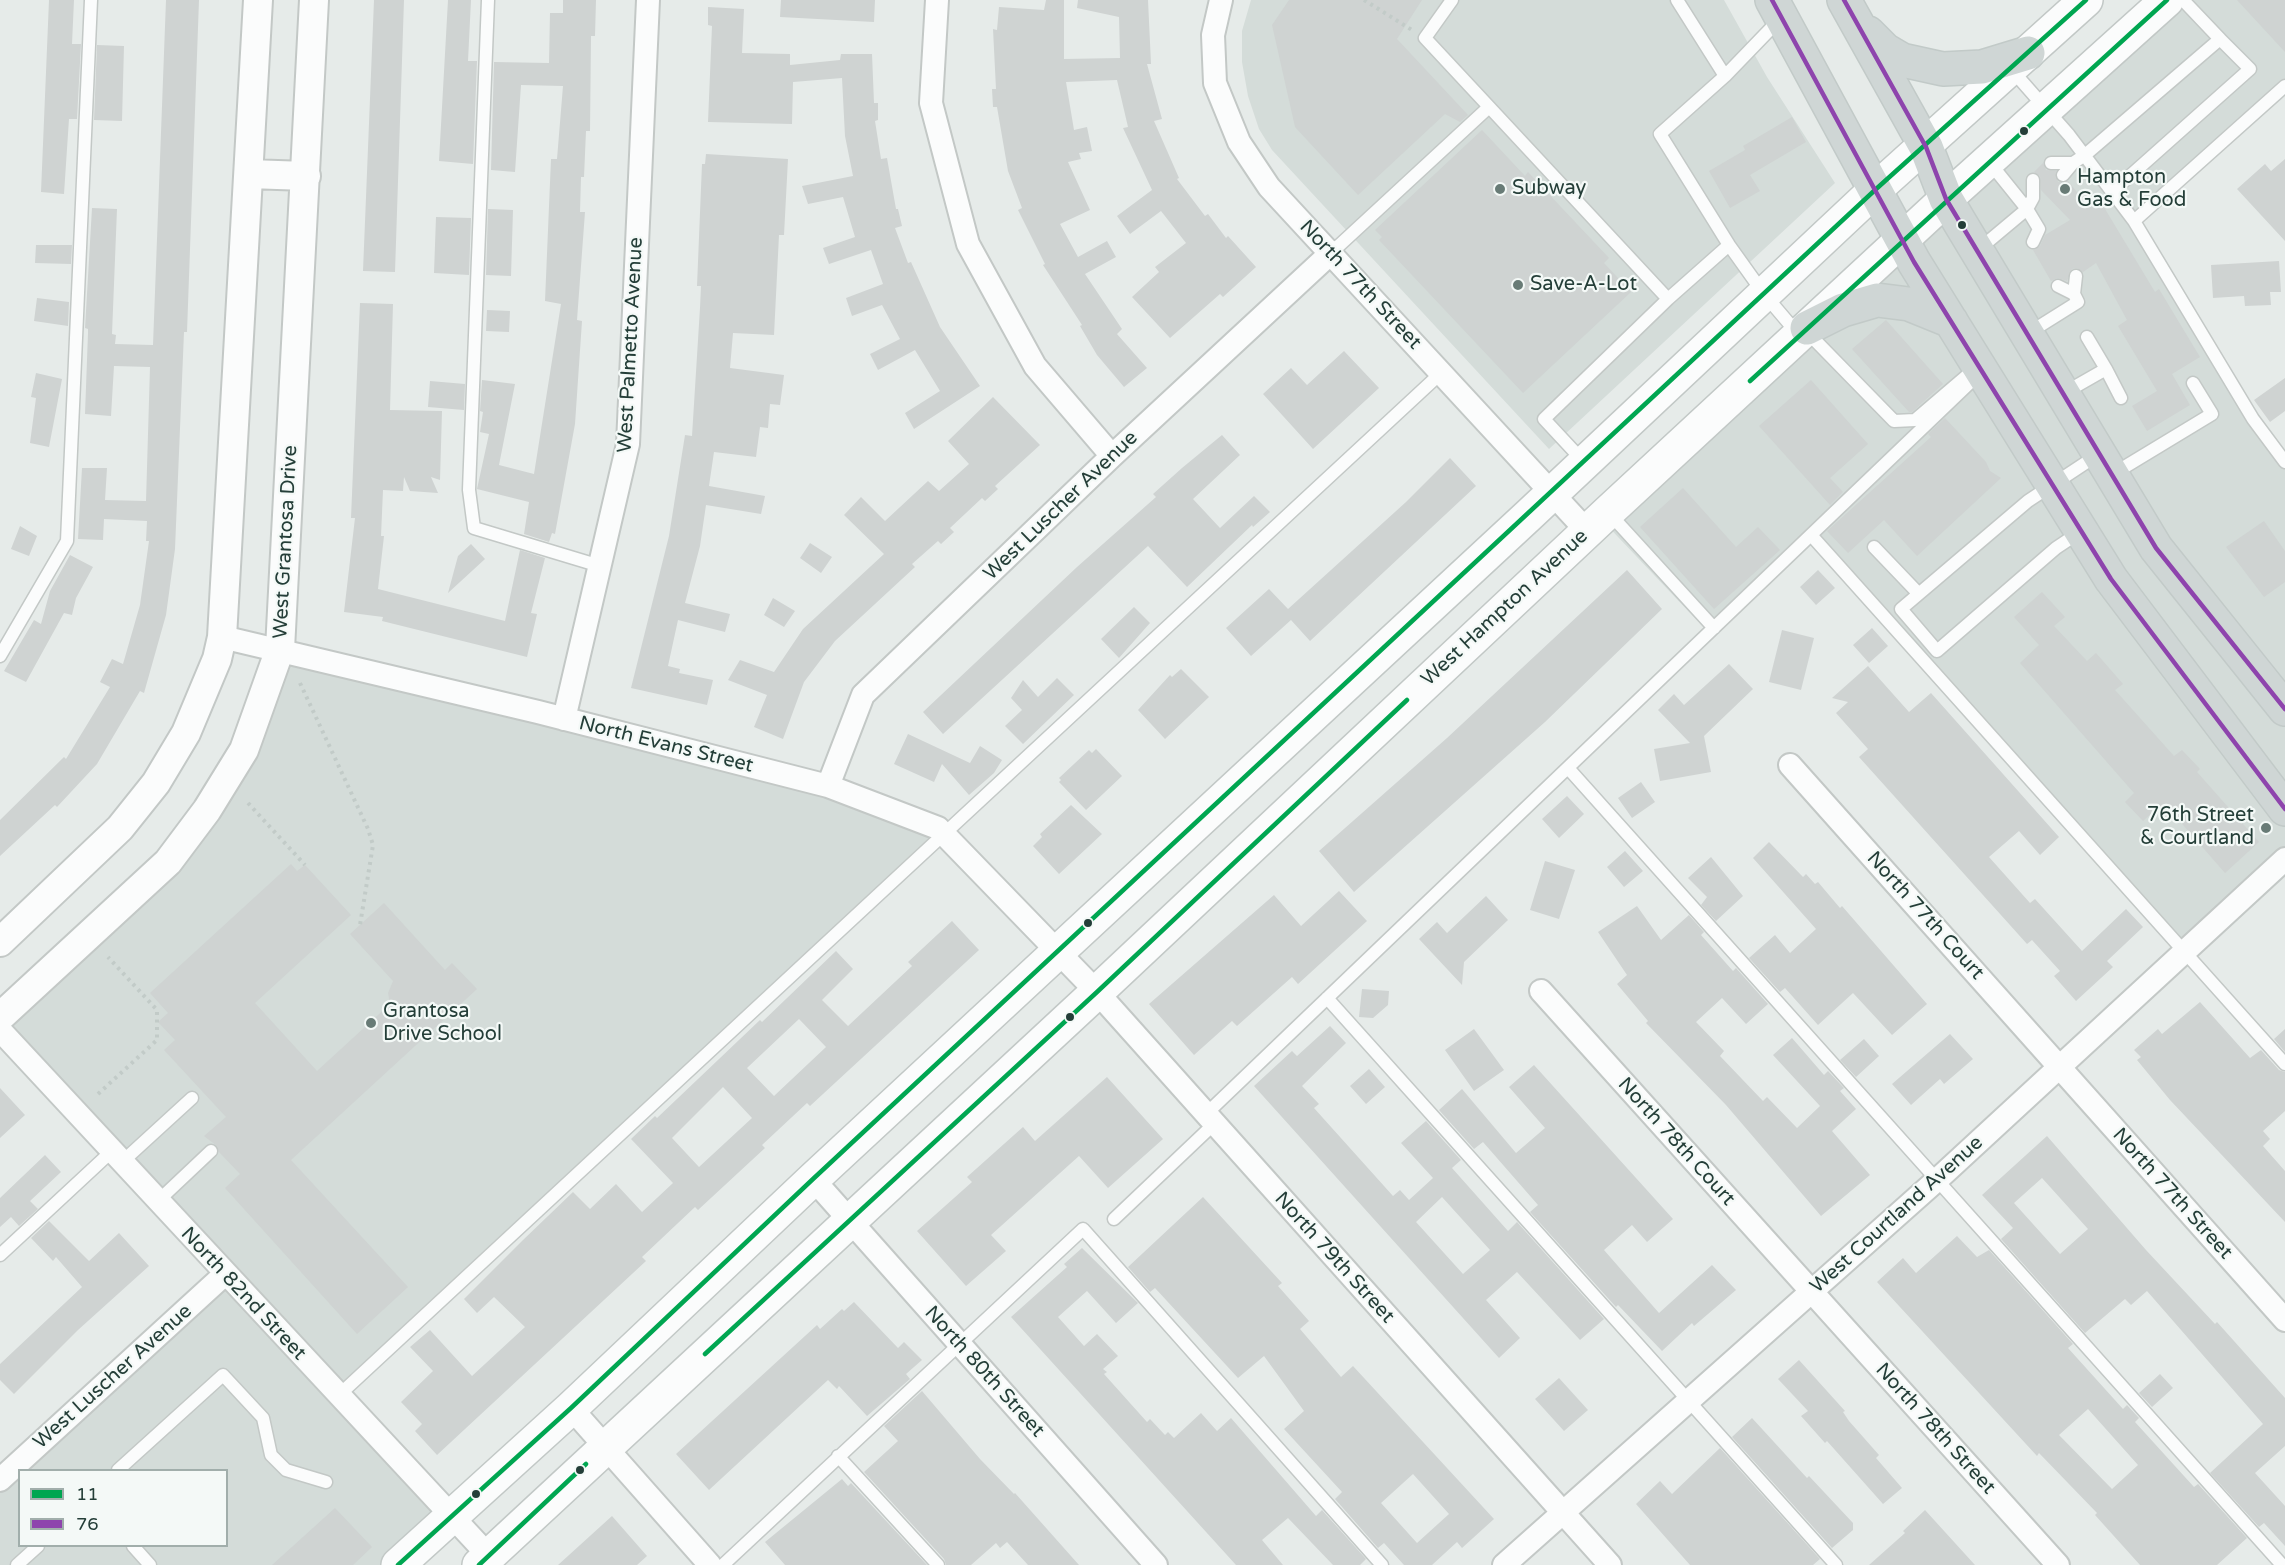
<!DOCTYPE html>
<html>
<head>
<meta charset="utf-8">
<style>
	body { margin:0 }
	#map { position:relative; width:2285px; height:1565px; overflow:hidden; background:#e6ebe9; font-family:"Varela Round",sans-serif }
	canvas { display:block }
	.legend { position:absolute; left:18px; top:1469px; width:210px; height:78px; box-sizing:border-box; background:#f4f9f7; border:2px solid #a1aeab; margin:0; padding:8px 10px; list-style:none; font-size:18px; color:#243e38 }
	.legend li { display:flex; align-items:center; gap:12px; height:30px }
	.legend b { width:30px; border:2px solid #a1aeab }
</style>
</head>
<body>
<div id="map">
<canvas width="2285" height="1565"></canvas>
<ul class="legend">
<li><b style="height:8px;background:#00a651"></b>11</li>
<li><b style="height:8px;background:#8e44ad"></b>76</li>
</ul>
</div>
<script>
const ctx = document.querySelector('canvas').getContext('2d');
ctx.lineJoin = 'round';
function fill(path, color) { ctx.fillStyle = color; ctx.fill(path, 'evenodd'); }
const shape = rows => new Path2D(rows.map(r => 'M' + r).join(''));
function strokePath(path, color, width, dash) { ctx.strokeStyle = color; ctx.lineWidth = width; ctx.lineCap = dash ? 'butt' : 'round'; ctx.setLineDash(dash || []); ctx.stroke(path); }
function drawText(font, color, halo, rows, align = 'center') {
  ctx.font = font + ' "Varela Round",sans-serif'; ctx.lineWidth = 4.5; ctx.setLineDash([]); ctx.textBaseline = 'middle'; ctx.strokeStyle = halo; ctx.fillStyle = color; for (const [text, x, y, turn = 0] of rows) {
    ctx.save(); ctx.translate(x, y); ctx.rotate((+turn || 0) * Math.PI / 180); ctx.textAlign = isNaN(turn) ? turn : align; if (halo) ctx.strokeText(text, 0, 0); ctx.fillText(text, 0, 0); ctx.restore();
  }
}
fill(shape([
	[1251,0,1724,0,1767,77,1835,183,1549,449,1272,150,1259,129,1248,96,1242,62,1242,31],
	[2194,0,2285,0,2285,83,2139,217,2251,420,2285,465,2285,847,2184,952,1811,535,1709,633,1601,519,1946,199],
	[280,649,828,786,945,835,338,1396,452,1516,398,1565,0,1565,0,1480,225,1274,0,1017,207,810],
	[20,1470,226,1470,226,1546,20,1546]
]), '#d4dcd9');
fill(shape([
	[49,0,74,0,72,44,81,44,77,119,69,119,64,194,41,192],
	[166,0,199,0,187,332,184,332,175,549,166,615,144,693,140,691,97,764,57,807,55,805,0,856,0,820,64,757,66,759,110,687,100,682,112,659,123,664,140,605,149,541,146,541,147,521,104,519,103,540,78,539,82,468,107,468,105,500,146,501,150,367,114,366,111,416,85,414,88,333,88,329,85,328,92,208,117,209,112,334,116,335,115,344,153,345],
	[374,0,404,0,395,272,363,271],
	[448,0,471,0,468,61,477,61,473,164,439,161],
	[563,0,596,0,595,36,591,36,590,131,586,131,584,177,581,177,580,212,585,212,577,320,582,321,575,424,555,534,552,533,549,542,524,534,529,502,477,489,489,434,480,432,483,412,480,411,482,380,515,384,499,465,534,474,561,304,545,301,551,159,557,159,563,86,521,85,515,172,491,170,494,62,549,63,550,13,563,13],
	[781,0,875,0,874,22,780,17],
	[1046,0,1064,0,1064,59,1120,58,1119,17,1077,8,1078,0,1148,0,1151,64,1147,64,1162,119,1154,121,1179,178,1177,179,1205,216,1208,214,1226,238,1228,236,1256,267,1223,297,1220,294,1170,338,1132,297,1159,272,1155,267,1186,243,1161,211,1130,234,1117,216,1152,190,1123,128,1128,127,1117,80,1066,82,1074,130,1087,127,1092,151,1079,153,1081,159,1068,162,1090,210,1060,224,1078,257,1107,241,1116,257,1085,274,1122,329,1117,334,1147,368,1124,387,1097,355,1080,326,1082,325,1043,265,1045,264,1018,210,1022,208,1008,171,997,107,993,107,992,89,996,89,993,29,997,30,999,7,1044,10],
	[1289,0,1422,0,1397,39,1468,115,1460,122,1445,114,1358,195,1295,127,1272,25],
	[2237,0,2285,0,2285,52],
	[708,7,744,9,742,53,790,54,790,65,840,60,841,54,872,54,874,103,878,103,878,120,875,121,881,159,887,158,896,209,898,209,902,226,895,228,908,263,911,262,940,327,980,386,914,429,905,413,940,391,915,350,878,370,870,354,900,339,882,305,852,316,846,298,883,284,871,250,829,264,823,248,855,237,843,197,808,204,802,186,853,176,845,136,842,78,793,82,792,124,708,122,712,26,708,25],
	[97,45,124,46,122,121,94,120],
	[1792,117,1806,142,1750,175,1760,191,1730,208,1709,171,1745,150,1743,146],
	[1482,130,1525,176,1528,172,1609,258,1604,263,1631,292,1523,393,1379,240,1382,237,1375,230],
	[706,154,788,159,784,235,779,235,774,335,733,333,730,368,784,375,780,405,770,404,768,428,760,427,756,457,714,452,709,486,765,496,761,514,706,505,700,546,685,603,730,614,725,632,678,620,668,666,680,669,679,673,713,680,707,705,631,688,669,536,685,435,692,436,700,308,701,286,697,286,702,164,705,164],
	[2285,159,2285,241,2237,189,2265,164,2271,171],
	[2043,163,2046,170,2056,171,2058,182,2068,181,2084,201,2096,194,2155,292,2159,289,2200,357,2172,374,2190,405,2147,431,2132,406,2157,391,2118,326,2127,320,2096,263,2083,272,2077,268,2072,269,2067,281,2058,278,2051,281,2033,250,2040,246,2045,235,2070,220,2041,190,2040,176,2034,172],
	[488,209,513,210,511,276,486,275],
	[436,217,471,218,469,275,434,273],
	[36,245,72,245,71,264,35,263],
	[2279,261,2281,292,2270,292,2271,305,2245,306,2244,296,2213,298,2211,265],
	[37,298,69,302,68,326,34,321],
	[360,303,393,304,390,410,442,411,440,480,431,477,438,493,410,491,404,477,403,491,383,490,381,536,384,536,378,589,505,621,520,550,545,558,531,613,537,614,527,657,382,621,383,617,344,612,355,518,351,518],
	[487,310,510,311,509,332,486,331],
	[1886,320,1943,384,1912,412,1909,412,1852,349],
	[1344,351,1379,388,1313,449,1263,394,1291,368,1307,385],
	[36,373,62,379,49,447,30,443,36,398,31,397],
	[2285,378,2285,411,2270,422,2254,400],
	[1811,380,1868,444,1830,478,1843,492,1830,505,1759,426],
	[430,381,465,384,464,410,428,407],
	[993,397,1040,445,995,486,998,489,985,501,982,498,950,528,954,532,941,544,938,541,912,564,915,567,835,641,804,682,783,739,754,727,767,695,728,680,740,660,774,672,803,629,884,554,844,515,861,497,885,521,928,481,939,491,969,464,948,441],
	[1945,418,1986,462,1990,471,2001,478,1917,556,1884,520,1848,553,1827,531,1931,437,1928,434],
	[1222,435,1240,455,1193,499,1220,528,1254,496,1270,512,1253,527,1252,525,1187,587,1148,546,943,734,923,712,1077,567,1156,497,1153,494,1182,468],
	[1450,458,1476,486,1310,641,1291,620,1251,656,1226,628,1269,589,1288,609,1406,502],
	[1683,488,1736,547,1758,527,1780,550,1714,609,1640,527],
	[2264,521,2285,551,2285,582,2264,597,2226,547],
	[20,526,37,536,29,556,11,549],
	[810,543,832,557,821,573,800,558],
	[471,544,485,559,448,593,458,556],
	[70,555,93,567,76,598,72,615,64,613,26,682,4,671,34,620,41,624,50,591],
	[1627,570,1662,609,1545,722,1354,892,1319,851,1447,738],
	[1818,570,1835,588,1816,605,1800,587],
	[2042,592,2065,617,2054,626,2087,661,2096,653,2123,684,2115,690,2174,756,2182,750,2200,769,2197,772,2259,842,2225,873,2170,810,2162,817,2156,809,2143,821,2125,802,2134,793,2020,663,2039,645,2014,617],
	[773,598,795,611,784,627,764,615],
	[1134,607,1150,623,1119,658,1101,639],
	[1872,628,1888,646,1869,663,1853,645],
	[1782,630,1814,638,1801,690,1769,682],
	[1729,664,1753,689,1704,736,1711,772,1660,781,1654,749,1690,743,1658,710,1674,694,1684,705],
	[1868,666,1909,712,1931,693,2059,837,2040,855,2019,831,1989,857,2030,903,2035,899,2082,951,2126,909,2143,927,2107,961,2113,967,2076,1001,2054,976,2060,971,2032,940,2027,944,1859,757,1868,749,1836,713,1848,702,1832,698],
	[1181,669,1209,697,1165,739,1138,710,1170,675,1172,677],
	[1057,678,1074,695,1023,744,1005,726,1022,710,1011,698,1023,680,1038,697],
	[908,734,970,763,980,746,1002,760,994,773,969,795,942,764,934,782,894,764],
	[1096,749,1122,776,1086,810,1059,782,1061,780,1059,778,1089,750,1092,753],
	[1641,782,1655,802,1632,818,1618,798],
	[1567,796,1584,814,1559,838,1542,819],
	[1071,805,1102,834,1059,874,1033,846,1042,837,1040,834],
	[1769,842,1803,877,1806,874,1815,884,1818,882,1840,908,1842,906,1927,1004,1892,1035,1853,993,1818,1025,1785,988,1780,992,1749,958,1775,935,1790,953,1816,929,1753,858],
	[1625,851,1643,871,1624,887,1607,867],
	[1711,857,1743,896,1716,921,1701,905,1707,897,1688,878],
	[1545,861,1575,870,1559,919,1530,910],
	[291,864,297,871,305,865,351,915,255,1003,317,1071,390,1004,388,993,393,981,350,934,384,903,445,970,452,963,477,989,291,1160,408,1287,357,1334,225,1188,240,1174,219,1152,217,1146,204,1136,226,1117,164,1050,175,1040,158,1022,168,1013,150,993],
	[1339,891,1367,921,1298,984,1292,977,1237,1026,1232,1021,1194,1055,1149,1004,1274,895,1301,926],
	[1486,896,1508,920,1464,962,1462,985,1419,939,1437,922,1447,933],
	[1637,906,1661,940,1689,915,1704,932,1701,935,1733,971,1736,968,1768,1004,1746,1024,1722,998,1696,1022,1724,1051,1720,1056,1763,1101,1767,1097,1797,1128,1820,1106,1773,1055,1792,1038,1824,1075,1828,1071,1844,1088,1840,1091,1856,1109,1832,1131,1870,1175,1821,1216,1726,1105,1646,1023,1648,1021,1617,984,1627,975,1598,932],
	[952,921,979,950,810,1106,807,1103,762,1145,765,1148,698,1210,695,1207,642,1257,646,1261,437,1455,415,1431,422,1424,401,1402,433,1371,410,1347,430,1330,472,1376,525,1327,494,1297,477,1313,464,1299,523,1240,573,1192,590,1209,616,1184,642,1212,673,1183,631,1139,655,1116,657,1118,760,1020,762,1022,836,951,853,969,822,1000,848,1026,912,966,908,962],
	[799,1019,826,1047,774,1096,747,1068],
	[723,1087,752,1118,699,1167,672,1138],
	[1362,989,1389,991,1388,1005,1373,1018,1359,1017],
	[2200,1002,2250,1058,2261,1050,2279,1070,2285,1072,2285,1111,2263,1131,2270,1139,2263,1146,2285,1171,2285,1222,2170,1100,2137,1060,2141,1057,2134,1050,2158,1029,2162,1034],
	[1330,1026,1346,1043,1302,1086,1319,1104,1314,1108,1393,1196,1400,1190,1409,1200,1433,1178,1401,1143,1426,1121,1461,1160,1452,1168,1508,1231,1517,1222,1604,1319,1580,1340,1517,1272,1486,1300,1520,1338,1499,1358,1254,1086,1292,1051,1297,1056],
	[1442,1197,1490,1250,1463,1274,1416,1222],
	[1474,1029,1504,1070,1474,1091,1445,1050],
	[2285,1029,2285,1052,2274,1039],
	[1950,1034,1973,1059,1944,1084,1940,1079,1911,1105,1892,1084],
	[1864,1039,1879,1056,1856,1077,1840,1060],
	[1534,1065,1673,1219,1647,1242,1632,1225,1604,1250,1659,1313,1712,1265,1736,1290,1694,1326,1692,1323,1662,1351,1618,1305,1616,1307,1530,1212,1538,1205,1483,1142,1474,1149,1439,1110,1462,1089,1516,1153,1545,1128,1509,1087],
	[1369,1069,1385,1087,1366,1104,1350,1086],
	[1107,1077,1163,1139,1108,1188,1079,1156,991,1235,1006,1251,966,1286,917,1231,972,1182,967,1177,1023,1127,1035,1141],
	[0,1088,25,1115,0,1138],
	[2047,1136,2146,1250,2215,1324,2217,1322,2285,1398,2285,1446,2255,1473,2285,1506,2285,1546,2264,1523,2259,1527,2210,1473,2263,1424,2147,1291,2131,1305,2125,1299,2085,1333,2001,1239,2013,1228,1982,1195],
	[2042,1178,2088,1229,2060,1254,2014,1203],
	[45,1155,61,1172,30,1201,38,1209,19,1226,11,1217,0,1227,0,1198],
	[1203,1197,1282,1283,1278,1286,1309,1321,1300,1329,1341,1377,1353,1366,1494,1519,1462,1548,1457,1542,1432,1565,1404,1565,1384,1543,1378,1548,1335,1499,1342,1492,1284,1429,1304,1411,1264,1356,1238,1378,1155,1288,1150,1292,1128,1267],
	[1413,1474,1449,1514,1417,1543,1381,1503],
	[49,1221,89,1261,119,1233,149,1266,78,1330,14,1394,0,1380,0,1364,82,1287,56,1257,53,1261,31,1238],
	[1957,1236,1977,1257,1989,1250,2073,1344,2068,1348,2123,1409,2127,1405,2139,1418,2135,1422,2194,1487,2198,1484,2247,1538,2217,1565,2140,1565,2095,1515,2097,1513,2039,1453,2037,1456,1877,1282,1903,1258,1916,1273],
	[2088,1409,2138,1465,2112,1489,2059,1435],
	[1082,1248,1138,1303,1116,1323,1087,1291,1058,1317,1084,1346,1097,1334,1118,1356,1103,1369,1107,1372,1104,1374,1147,1422,1150,1419,1165,1435,1168,1432,1174,1438,1201,1413,1217,1431,1231,1418,1316,1516,1322,1510,1366,1559,1360,1565,1333,1565,1288,1518,1262,1540,1283,1565,1236,1565,1011,1317,1067,1267,1064,1264],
	[854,1302,898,1348,904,1342,922,1360,906,1374,910,1379,867,1416,839,1386,837,1389,828,1380,709,1490,676,1454,817,1325,820,1329,842,1309,844,1311],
	[1799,1360,1845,1411,1843,1412,1849,1421,1879,1455,1876,1458,1902,1488,1883,1504,1827,1441,1825,1443,1801,1416,1808,1411,1778,1379],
	[2160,1374,2173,1388,2152,1407,2139,1393],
	[1559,1378,1588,1410,1564,1431,1535,1399],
	[922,1391,980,1459,1014,1494,1015,1493,1079,1565,1028,1565,1007,1542,1000,1548,996,1543,971,1565,946,1565,944,1559,864,1472,898,1441,884,1426],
	[1752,1418,1807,1478,1809,1476,1853,1523,1853,1530,1832,1548,1732,1437],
	[1720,1448,1820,1559,1813,1565,1690,1565,1636,1504,1660,1481,1672,1494],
	[842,1479,848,1486,851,1483,927,1565,785,1565,765,1542],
	[335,1508,372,1547,353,1565,272,1565],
	[1925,1510,1975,1565,1869,1565,1905,1533,1903,1531],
	[612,1516,647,1556,637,1565,558,1565]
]), '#cfd3d2');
const service = shape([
	[488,0,469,490,474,528,600,566],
	[1452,0,1425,38,1668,299,1544,419,1584,462],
	[1677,0,1725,76,1660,134,1729,245,1764,294,1798,334],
	[2011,69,2069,135,2134,221,2253,419,2285,462],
	[1725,76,1780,19],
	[2051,163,2073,163,2085,155,2220,39,2183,0],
	[2063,175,2073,163],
	[2033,180,2033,198,2027,209,2039,229,2033,242],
	[2113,191,2250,69,2220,39],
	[2134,221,2285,86],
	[1978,250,2027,209,1990,163],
	[1332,252,1489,107],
	[2074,294,2076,276],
	[1668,299,1729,245],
	[1806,331,1894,421,1915,420,1977,367],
	[2027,334,2078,302,2074,294,2058,286],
	[2106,369,2121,398],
	[2064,393,2106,369,2087,337],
	[2113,474,2212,414,2193,383],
	[1609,513,1714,628],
	[2080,532,2056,548,1937,651,1901,609,2028,501,2099,454],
	[1811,535,2285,1064],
	[1874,547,1918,593],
	[0,656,67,541,91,0],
	[1568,768,2282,1565],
	[1327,998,1836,1565],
	[1205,1115,1980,373],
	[122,1162,192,1098],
	[158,1201,211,1151],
	[1114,1219,1214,1124],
	[0,1255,112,1151],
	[338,1396,1441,373],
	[838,1456,938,1565],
	[118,1470,223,1375,263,1418,271,1455,286,1470,326,1482],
	[133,1546,150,1565],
	[17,1565,38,1546],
	[723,1565,1083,1229,1382,1565]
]);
const minor = shape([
	[937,0,931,103,968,244,1035,366,1112,456],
	[1221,0,1213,35,1215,83,1239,142,1269,187,1587,531],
	[222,637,538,712,828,786,938,828,1097,992,1610,1565],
	[564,719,628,444,648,0],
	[1790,765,2285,1320],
	[828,786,863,695,1112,456,1332,252],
	[1541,991,2058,1565],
	[0,1030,489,1556],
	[813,1179,1156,1565],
	[571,1408,710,1565],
	[0,1480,225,1274],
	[1504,1565,1938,1179,2285,859]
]);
const tertiary = shape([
	[249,174,306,176],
	[0,942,120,828,156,783,186,733,217,659,222,637,258,0],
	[0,1017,168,862,207,810,244,750,280,649,314,0]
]);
const secondary = shape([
	[398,1565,571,1408,813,1179,1529,515,1875,190,2086,0],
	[479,1565,1097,992,1608,512,1946,199,2167,0]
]);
const primary = shape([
	[1772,0,1914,262,2111,579,2285,809],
	[1844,0,1926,147,1946,199,1959,221,2156,548,2285,709],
	[1868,33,1885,50,1902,60,1943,69,1982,67,2028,53],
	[1807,328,1843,310,1877,300,1909,304,1951,321]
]);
strokePath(service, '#c3c8c6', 15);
strokePath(minor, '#c3c8c6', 26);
strokePath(tertiary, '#c3c8c6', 32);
strokePath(secondary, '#c2c8c6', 36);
strokePath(primary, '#c2cac8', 36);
strokePath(shape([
	[1364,0,1412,30],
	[300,683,368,829,373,845,360,925],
	[248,803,305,865],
	[98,1094,157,1040,157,1010,108,957]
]), '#c2cbc8', 4, [3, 4.5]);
strokePath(service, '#fbfcfc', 12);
strokePath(minor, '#fbfcfc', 22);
strokePath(tertiary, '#fbfcfc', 28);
strokePath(secondary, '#fbfcfc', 33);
strokePath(primary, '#cfd6d5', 33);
strokePath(shape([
	[1750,381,2167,0],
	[705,1354,1097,992,1407,700],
	[398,1565,571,1408,813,1179,1875,190,2086,0],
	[479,1565,586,1464]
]), '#00a651', 4.5);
strokePath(shape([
	[1772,0,1914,262,2111,579,2285,809],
	[1844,0,1926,147,1946,199,2156,548,2285,709]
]), '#8e44ad', 4.5);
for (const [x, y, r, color] of [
	[2024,131,5,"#243e38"],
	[1500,189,6,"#687b76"],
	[2065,189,6,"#687b76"],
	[1962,225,5,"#243e38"],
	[1518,285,6,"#687b76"],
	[2266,828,6,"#687b76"],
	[1088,923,5,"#243e38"],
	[1070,1017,5,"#243e38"],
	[371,1023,6,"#687b76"],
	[580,1470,5,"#243e38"],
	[476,1494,5,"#243e38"]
]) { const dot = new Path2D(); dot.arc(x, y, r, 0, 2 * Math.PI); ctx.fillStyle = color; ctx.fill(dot); strokePath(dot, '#f4f9f7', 2); }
drawText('20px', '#243e38', '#f4f9f7', [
	["Hampton",2077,178],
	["Gas & Food",2077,201],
	["Subway",1512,189],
	["Save-A-Lot",1530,285],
	["76th Street",2254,816,"right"],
	["& Courtland",2254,839,"right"],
	["Grantosa",383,1012],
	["Drive School",383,1035]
], 'left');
drawText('20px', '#243e38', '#f4f9f7', [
	["North 77th Street",1360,285,47],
	["West Palmetto Avenue",631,345,-87],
	["West Luscher Avenue",1061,506,-44],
	["West Grantosa Drive",286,542,-87],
	["West Hampton Avenue",1505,608,-43],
	["North Evans Street",666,745,14],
	["North 77th Court",1925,916,48],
	["North 78th Court",1676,1142,48],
	["North 77th Street",2172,1194,48],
	["West Courtland Avenue",1897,1215,-42],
	["North 79th Street",1334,1258,48],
	["North 82nd Street",243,1294,47],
	["North 80th Street",984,1372,48],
	["West Luscher Avenue",113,1377,-42],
	["North 78th Street",1935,1429,48]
]);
</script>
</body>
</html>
